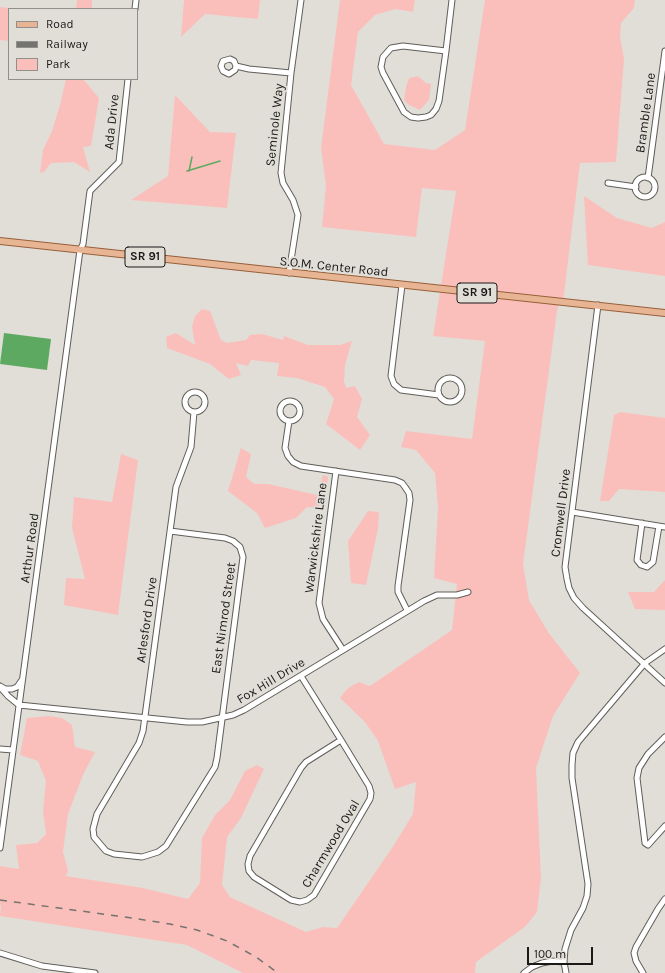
<!DOCTYPE html>
<html>
<head>
<meta charset="utf-8">
<style>
	body { margin:0 }
	#map { position:relative; width:665px; height:973px; overflow:hidden; background:#e1ded8; font-family:Karla,sans-serif }
	canvas { display:block }
	.legend { position:absolute; left:8px; top:8px; width:130px; height:72px; box-sizing:border-box; background:#e1ded8; border:1px solid #918f8b; margin:0; padding:5px 7px; list-style:none; font-size:12px; color:#1a1917 }
	.legend li { display:flex; align-items:center; gap:8px; height:20px }
	.legend b { width:20px; border:1px solid #918f8b }
	.scale { position:absolute; left:527px; top:947px; width:66px; height:18px; box-sizing:border-box; border:2px solid #1a1917; border-top:0; padding-left:5px; font-size:12px; line-height:14px; white-space:nowrap; color:#1a1917; -webkit-text-stroke:3px #e1ded8; paint-order:stroke }
</style>
</head>
<body>
<div id="map">
<canvas width="665" height="973"></canvas>
<ul class="legend">
<li><b style="height:5px;background:#e8b594"></b>Road</li>
<li><b style="height:5px;background:#75736f"></b>Railway</li>
<li><b style="height:11px;background:#fbbfbb"></b>Park</li>
</ul>
<div class="scale">100 m</div>
</div>
<script>
const ctx = document.querySelector('canvas').getContext('2d');
ctx.lineJoin = 'round';
function fill(path, color) { ctx.fillStyle = color; ctx.fill(path, 'evenodd'); }
const shape = rows => new Path2D(rows.map(r => 'M' + r).join(''));
function strokePath(path, color, width, dash) { ctx.strokeStyle = color; ctx.lineWidth = width; ctx.lineCap = dash ? 'butt' : 'round'; ctx.setLineDash(dash || []); ctx.stroke(path); }
function drawText(font, color, halo, rows, align = 'center') {
  ctx.font = font + ' Karla,sans-serif'; ctx.lineWidth = 4; ctx.setLineDash([]); ctx.textBaseline = 'middle'; ctx.strokeStyle = halo; ctx.fillStyle = color; for (const [text, x, y, turn = 0] of rows) {
    ctx.save(); ctx.translate(x, y); ctx.rotate((+turn || 0) * Math.PI / 180); ctx.textAlign = isNaN(turn) ? turn : align; if (halo) ctx.strokeText(text, 0, 0); ctx.fillText(text, 0, 0); ctx.restore();
  }
}
fill(shape([
	[77,0,92,0,92,9,76,9],
	[184,0,260,0,258,19,205,14,181,37],
	[340,0,415,0,413,12,395,9,375,15,358,32,351,85,384,144,435,150,465,130,485,0,635,0,634,8,621,23,620,36,624,59,616,162,580,163,563,302,559,302,557,311,523,564,529,600,548,632,580,673,553,716,536,768,541,878,537,912,526,926,476,962,475,973,243,973,187,945,0,916,1,905,0,905,0,866,19,869,16,845,37,843,46,834,43,811,46,781,38,761,20,755,27,718,49,716,62,718,72,725,75,747,95,752,83,775,68,814,63,852,68,870,66,876,143,888,188,899,200,883,202,838,215,815,230,800,245,771,257,765,264,769,241,818,227,837,222,885,230,897,306,932,323,927,337,928,394,845,413,814,416,782,395,789,378,741,365,722,340,698,348,688,359,682,370,686,452,630,457,584,434,578,438,507,435,473,416,450,401,447,406,431,472,439,485,341,433,336,456,191,422,188,416,237,322,227,326,186,321,148],
	[0,7,18,9,9,9,9,41,0,40],
	[418,76,426,83,431,84,429,100,420,110,409,105,404,100,406,87,409,78],
	[66,79,83,79,99,98,91,146,83,147,90,172,74,162,51,163,44,172,40,173,43,150,52,131,60,105],
	[175,95,210,132,236,133,227,208,131,200,168,176],
	[584,196,617,218,652,228,665,222,665,276,588,265],
	[202,309,210,311,221,340,227,343,246,340,250,335,262,334,283,340,284,336,308,345,340,345,352,341,345,365,344,381,346,388,355,386,362,399,357,417,370,435,360,450,326,424,334,399,325,387,297,378,277,376,279,363,251,360,248,366,236,363,241,375,229,379,210,364,167,348,166,337,176,333,195,345,192,327,195,316],
	[620,412,665,418,665,492,619,489,609,501,600,501,614,415],
	[241,448,251,454,246,477,254,484,268,484,317,495,323,475,328,477,324,509,307,507,296,518,265,528,257,513,228,491],
	[121,454,138,460,118,615,64,605,66,578,85,579,72,528,74,497,112,502],
	[368,511,379,512,378,529,366,585,351,583,348,541],
	[665,580,665,610,635,609,628,592,654,592]
]), '#fbbfbb');
fill(shape([
	[4,333,51,339,47,370,0,364]
]), '#5ea961');
strokePath(shape([
	[187,171,220,161],
	[189,171,192,157]
]), '#5ea961', 1.5);
const minor = shape([
	[135,9,136,0],
	[446,51,403,46,391,48,383,57,381,67,383,73,404,112,411,117,418,118,426,117,431,115,436,109,439,101,446,51,452,0],
	[236,66,235,70,229,74,223,71,221,66,223,61,230,59,234,61,236,66,249,69,291,73],
	'635 187a10 10 0 1 1 20 0a10 10 0 1 1-20 0Z',
	[648,178,665,51],
	[608,183,636,187],
	[289,273,298,215,293,200,283,183,281,173,291,73,301,0],
	[402,285,391,376,394,384,401,390,439,395],
	[598,305,565,567,567,579,569,588,574,598,583,608,665,683],
	'438 390a12 12 0 1 1 24 0a12 12 0 1 1-24 0Z',
	'185 402a10 10 0 1 1 20 0a10 10 0 1 1-20 0Z',
	'280 411a10 10 0 1 1 20 0a10 10 0 1 1-20 0Z',
	[289,421,285,448,288,456,293,462,301,466,395,480,402,483,405,487,409,493,410,500,398,586,398,592,407,610],
	[336,471,319,603,323,619,343,650],
	[572,512,665,527],
	[642,523,637,560,641,565,647,567,653,562,659,526],
	[170,531,225,538,233,541,240,547,243,557,217,758,215,767,166,846,158,852,142,857,114,854,106,851,94,837,93,829,97,814,139,743,143,731,176,487,191,447,194,412],
	[301,676,341,740,369,786,371,793,370,799,314,895,307,900,300,902,291,900,254,877,249,871,248,864,250,856,301,768,306,762,341,740],
	[0,686,5,689,12,689,17,687,22,680],
	[1,688,8,696,19,705],
	[19,705,187,722,202,722,233,715,244,710,424,601,437,595,457,595,468,592],
	[665,737,648,754,639,768,637,778,645,843,648,845,665,826],
	[0,749,13,750],
	[0,848,80,250,83,244,90,191,119,162,128,79],
	[0,953,42,966,95,973],
	[524,973,532,967,542,963,552,961,564,962],
	[566,973,564,962,565,949,571,930,583,908,587,896,588,884,572,778,572,765,573,753,578,742,645,663,665,649],
	[643,973,636,961,634,953,636,947,658,909,665,899]
]);
const major = shape([
	[0,241,665,313]
]);
strokePath(minor, '#605e59', 7);
strokePath(major, '#965f39', 8);
strokePath(minor, '#fff', 5);
strokePath(major, '#e8b594', 6);
strokePath(shape([
	[0,900,132,918,170,924,197,930,227,941,256,957,278,973]
]), '#75736f', 1.5, [7, 7]);
for (const [x, y, w] of [
	[145,257,40],
	[477,293,40]
]) { const box = new Path2D(); box.roundRect(x - w / 2, y - 10, w, 20, 3); ctx.fillStyle = '#e1ded8'; ctx.fill(box); strokePath(box, '#1a1917', 1); }
drawText('bold 12px', '#1a1917', null, [
	["SR 91",145,257],
	["SR 91",477,293]
]);
drawText('13px', '#1a1917', '#e1ded8', [
	["Bramble Lane",646,113,-82],
	["Ada Drive",112,122,-84],
	["Seminole Way",275,125,-84],
	["S.O.M. Center Road",334,267,6],
	["Cromwell Drive",561,513,-83],
	["Warwickshire Lane",316,538,-83],
	["Arthur Road",30,548,-82],
	["East Nimrod Street",224,618,-82],
	["Arlesford Drive",147,620,-82],
	["Fox Hill Drive",271,681,-31],
	["Charmwood Oval",331,844,-59]
]);
</script>
</body>
</html>
